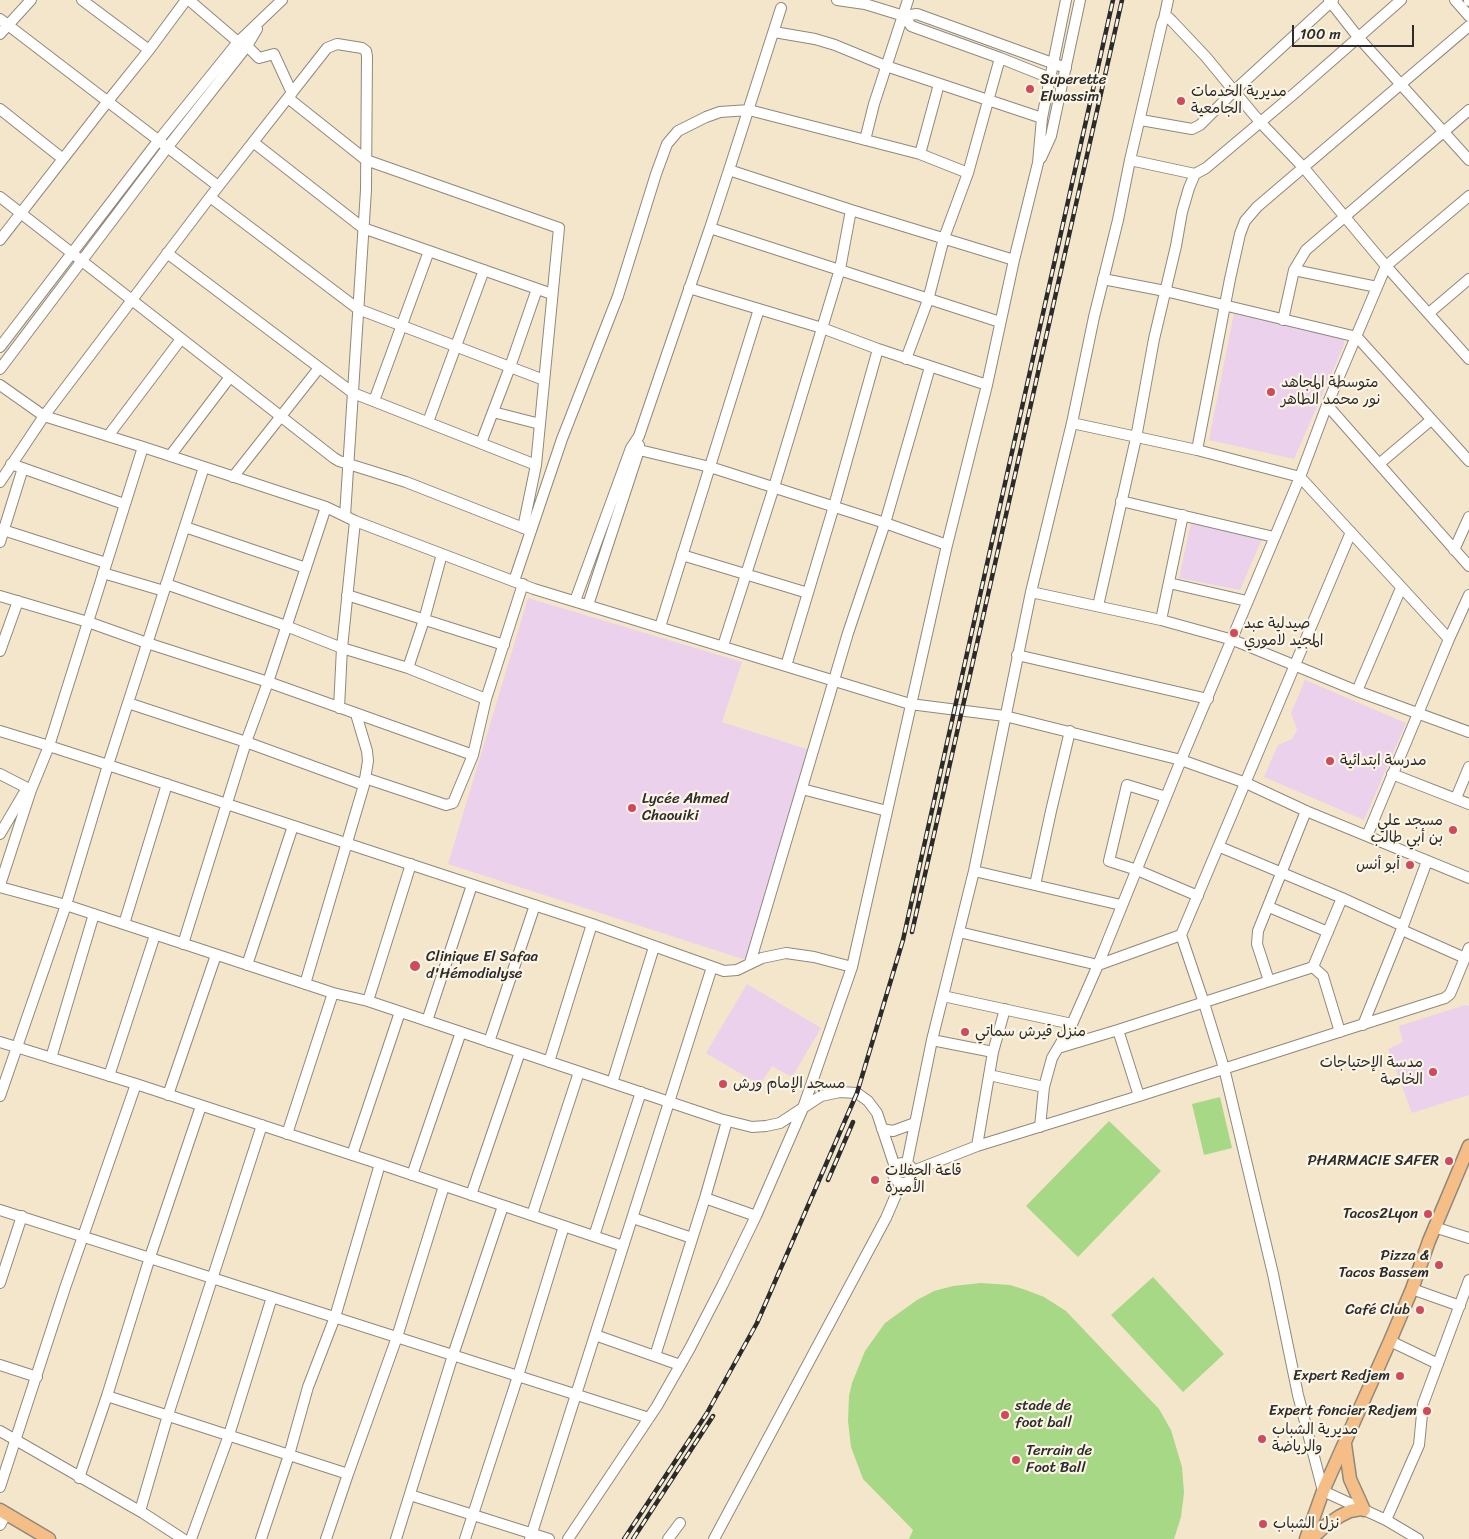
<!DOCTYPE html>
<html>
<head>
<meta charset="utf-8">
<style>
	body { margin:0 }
	#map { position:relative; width:1469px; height:1539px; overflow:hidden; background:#f4e6cb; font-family:Sriracha,sans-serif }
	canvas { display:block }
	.scale { position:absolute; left:1292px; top:25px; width:122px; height:22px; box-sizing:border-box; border:2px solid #2b2b2b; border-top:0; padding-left:6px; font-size:15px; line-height:18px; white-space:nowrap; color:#2b2b2b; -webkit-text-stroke:4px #fcf5e5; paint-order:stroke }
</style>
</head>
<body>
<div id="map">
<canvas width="1469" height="1539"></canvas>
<div class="scale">100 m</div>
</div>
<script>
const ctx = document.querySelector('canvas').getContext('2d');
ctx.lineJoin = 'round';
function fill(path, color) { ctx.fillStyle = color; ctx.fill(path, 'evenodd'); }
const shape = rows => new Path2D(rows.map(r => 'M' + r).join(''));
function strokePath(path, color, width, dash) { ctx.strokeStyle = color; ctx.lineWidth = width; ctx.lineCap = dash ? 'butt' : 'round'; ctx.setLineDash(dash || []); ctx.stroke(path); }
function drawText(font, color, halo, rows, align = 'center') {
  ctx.font = font + ' Sriracha,"Playpen Sans Arabic",sans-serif'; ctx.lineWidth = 4.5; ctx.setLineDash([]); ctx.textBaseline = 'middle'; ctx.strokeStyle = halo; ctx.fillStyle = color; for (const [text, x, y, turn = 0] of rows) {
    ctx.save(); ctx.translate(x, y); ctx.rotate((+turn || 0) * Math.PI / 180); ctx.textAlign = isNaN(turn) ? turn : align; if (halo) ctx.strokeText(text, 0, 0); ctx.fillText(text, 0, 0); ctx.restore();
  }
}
fill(shape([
	[1234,313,1341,337,1344,340,1344,345,1294,459,1209,440],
	[1191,523,1262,539,1240,590,1179,578],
	[528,598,742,662,722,722,816,752,752,962,448,864],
	[1305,680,1406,723,1364,820,1264,777,1278,745,1292,739,1297,730,1291,713],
	[747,984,821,1028,792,1077,772,1066,760,1085,706,1053],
	[1465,1005,1469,1006,1469,1095,1412,1113,1388,1049,1403,1042,1399,1026]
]), '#ebd1eb');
fill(shape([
	[1220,1097,1232,1148,1204,1155,1192,1104],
	[1109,1121,1161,1171,1078,1257,1026,1206],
	[1153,1277,1224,1354,1183,1392,1111,1315],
	[981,1283,1010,1285,1026,1290,1044,1297,1066,1311,1159,1409,1171,1430,1182,1467,1184,1493,1181,1517,1174,1539,909,1539,913,1530,863,1479,851,1447,848,1421,849,1396,852,1383,865,1351,885,1323,917,1300,934,1291,953,1286]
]), '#a7d886');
const minor = shape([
	[82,0,149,50],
	[189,0,238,42,247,46,259,58,274,54,292,93],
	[837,0,865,4,904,16,917,14,1066,68],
	[1329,0,1358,37,1469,160],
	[1455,0,1469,16],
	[1469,0,1469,1],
	[904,16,911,26,1000,58,1050,78,1063,81],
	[0,19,218,186],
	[1164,19,1168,0],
	[774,32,815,39,835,45,886,66,1042,118],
	[0,34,31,0],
	[288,98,366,160,559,228,536,465,523,528],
	[0,109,63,159],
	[1141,120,1192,129,1200,125,1234,91,1260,122,1304,168,1386,266,1469,359],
	[865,140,874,104,908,0],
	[253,142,363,228,552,294],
	[920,154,939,84],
	[1041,158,1051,136,1080,0],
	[1130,160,1195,174],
	[729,170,781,8],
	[968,173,1000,58],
	[0,197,334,458,339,461,406,482,531,531],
	[210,197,358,309,544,380],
	[710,228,729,170,851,210,1014,260],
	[0,240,108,101,149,50,186,0],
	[167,253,353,393,536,465],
	[1294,270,1377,287],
	[1103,279,1165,291,1357,337,1469,461],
	[689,288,822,328,878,349,987,385],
	[1429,313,1469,279],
	[1283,320,1294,270,1306,250,1469,110],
	[0,347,158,141,238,42,282,0],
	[0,369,167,148,247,46,257,29],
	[0,385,44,416,143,447,326,507,355,521,534,589,910,704,1005,716,1181,760,1246,783,1306,811,1469,878],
	[374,401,429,251],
	[1327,405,1469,566],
	[493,412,540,424],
	[428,422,484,270],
	[1072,423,1197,450,1300,477,1449,639],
	[108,436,181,339],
	[481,443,510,367,537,289],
	[631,448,710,467,885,523,947,545],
	[1197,450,1230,279,1240,234,1245,221,1257,207,1469,26],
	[170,456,230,377],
	[11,464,124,504],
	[1379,464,1431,420],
	[233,477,319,368],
	[0,482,44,416,210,197,327,48,337,44,362,48,366,51,367,56,366,190,345,516],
	[1121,501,1274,537],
	[185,527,306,568],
	[0,529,106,563],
	[1351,532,1181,935,1204,1003,1224,1068,1273,1274,1298,1395,1323,1491,1386,1520,1418,1539],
	[0,542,23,468],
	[1454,550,1469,517],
	[682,555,808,593],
	[103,573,164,591],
	[514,581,562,439,618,296,656,174,667,144,678,131,706,117,720,112,749,110,920,154,968,173,944,238,928,300,906,359],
	[1169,583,1247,601],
	[166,584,286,626,342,648,408,668,486,699],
	[1031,592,1161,620,1233,640,1357,691,1469,732],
	[347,595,504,645],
	[0,596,88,622,147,643,268,682,473,755],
	[575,601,631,448,639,436,710,228,1000,322],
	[588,605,639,450,639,445],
	[1098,606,1136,438,1154,339,1176,246,1182,212,1189,188,1195,174,1206,168,1295,93,1401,0],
	[1161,620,1183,515],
	[660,627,759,309],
	[723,646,774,487,840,269,851,210],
	[0,651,18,601],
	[1017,655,1208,699],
	[786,666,834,506,878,349],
	[408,668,424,620,442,554],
	[1357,691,1401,588],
	[128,703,246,742,364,785],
	[339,708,342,648,355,521],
	[0,731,49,746,143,447],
	[0,774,31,790],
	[1392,774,1469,804],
	[365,778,446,805,453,803,473,755,486,699,523,584],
	[802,789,887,811],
	[1166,797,1127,785,1109,861,1137,870,1198,896],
	[1456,798,1469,767],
	[0,834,27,788],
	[1367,836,1449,639,1469,595],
	[1220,847,1342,898,1403,926],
	[411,864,368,1001,720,1119,752,1127,766,1126,780,1123,821,1096,840,1092,857,1093,868,1101,877,1113,895,1167],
	[974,871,1121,905],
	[0,885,31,790,49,746,108,765,204,467],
	[1035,885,1051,811,1070,731],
	[0,887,66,905,333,993,287,1134],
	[1269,907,1328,932],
	[124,924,167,784],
	[1402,930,1465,958],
	[959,932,1098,965,1181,935],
	[183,944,246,742,268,682,326,507],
	[750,963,848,633,885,523,930,367],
	[247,965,293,826],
	[1313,967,1323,976,1340,1032],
	[1269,981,1257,944,1258,931,1306,811],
	[305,984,364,785,368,761,367,751,356,714],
	[333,993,368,1001],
	[943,996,1072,1024],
	[427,1021,472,885],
	[1363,1025,1403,926,1427,861],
	[1118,1030,1139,1096],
	[932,1040,993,1052,977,1146],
	[0,1042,136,1084,380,1164,623,1246],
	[489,1042,535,905],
	[1058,1048,1118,1030,1313,967,1342,898],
	[993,1052,1005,1009],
	[51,1058,94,914],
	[549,1062,592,924],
	[989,1075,1044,1087],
	[109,1076,155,935],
	[612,1083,654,947],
	[168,1095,216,955],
	[0,1096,66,905,108,765,592,924,724,971,737,970,762,958,786,953,814,957,852,967],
	[1040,1127,1044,1087,1052,1058,1072,1024,1098,965,1181,760,1300,477,1327,405,1386,266,1469,196],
	[882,1129,893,1131,915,1123],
	[352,1155,400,1012],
	'893 1173a10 10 0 1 1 20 0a10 10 0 1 1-20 0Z',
	[907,1163,932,1040,974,871,1031,592,1072,423,1094,317,1118,220,1130,160,1162,23,1164,19,1169,18,1172,21,1206,57,1234,91,1333,0],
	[913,1171,977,1146,1139,1096,1445,998,1450,994,1453,987,1469,948],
	[412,1175,461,1032],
	[471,1195,520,1052],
	[705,1198,756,1216],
	[0,1210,649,1418],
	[532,1215,579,1072],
	[633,1218,692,1238],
	[1434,1227,1469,1238],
	[594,1236,641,1092],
	[0,1283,22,1216],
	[1412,1289,1460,1306],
	[595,1335,680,1365],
	[1390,1341,1438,1364],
	[655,1356,705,1198,727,1121],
	[0,1365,37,1377],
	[107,1396,348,1474,326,1539],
	[0,1431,143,1513,183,1539],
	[348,1474,397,1337,444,1186],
	[79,1478,107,1396,150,1257,201,1106],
	[0,1487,65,1288,136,1084],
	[410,1495,549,1539],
	[140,1511,168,1415,262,1125],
	[1386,1520,1419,1445,1423,1404,1469,1280],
	[0,1525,6,1514],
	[191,1539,229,1435,272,1297],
	[261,1539,289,1455,308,1387,335,1317,380,1164],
	[396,1539,453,1355,503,1206],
	[465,1539,518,1376,564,1226],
	[530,1539,712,967],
	[568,1539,657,1406,690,1348,723,1284,756,1216,803,1108,852,967,947,545,987,385,1014,260,1038,163,1042,118,1066,0],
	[668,1539,680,1523],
	[714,1539,886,1218,901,1183]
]);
const major = shape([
	[1345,1444,1350,1479,1364,1510],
	[0,1510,49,1539],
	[1306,1539,1323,1491,1390,1341,1412,1289,1429,1241,1469,1146],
	[1311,1539,1325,1526,1340,1516,1350,1511,1361,1509]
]);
strokePath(minor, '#90887b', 12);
strokePath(major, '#90887b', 15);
strokePath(minor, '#fff', 10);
strokePath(major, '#f6be87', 12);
const rail = shape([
	[912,932,1122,0],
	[828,1180,853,1122],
	[624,1539,707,1413,757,1323,857,1093,903,940,1113,0],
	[633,1539,713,1416]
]);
strokePath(rail, '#2b2b2b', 4.5);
strokePath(rail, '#fcf5e5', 2.5, [8]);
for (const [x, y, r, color] of [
	[1030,89,5,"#d1495b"],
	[1181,101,5,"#d1495b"],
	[1271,392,5,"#d1495b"],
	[1234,633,5,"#d1495b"],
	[1330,761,5,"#d1495b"],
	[632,808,5,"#d1495b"],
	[1453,830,5,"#d1495b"],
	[1410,865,5,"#d1495b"],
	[415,966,6,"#d1495b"],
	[965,1032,5,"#d1495b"],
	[1433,1072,5,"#d1495b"],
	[723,1084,5,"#d1495b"],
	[1449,1161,5,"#d1495b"],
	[875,1180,5,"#d1495b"],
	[1428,1214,5,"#d1495b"],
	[1439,1265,5,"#d1495b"],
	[1420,1310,5,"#d1495b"],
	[1400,1376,5,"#d1495b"],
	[1427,1411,5,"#d1495b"],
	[1005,1415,5,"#d1495b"],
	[1262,1439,5,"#d1495b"],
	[1016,1460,5,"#d1495b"],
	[1263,1524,5,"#d1495b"]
]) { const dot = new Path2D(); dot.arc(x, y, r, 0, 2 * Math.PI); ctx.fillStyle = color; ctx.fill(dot); strokePath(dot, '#fcf5e5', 2); }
drawText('15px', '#2b2b2b', '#fcf5e5', [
	["Superette",1040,80],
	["Elwassim",1040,97],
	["مديرية الخدمات",1191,92],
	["الجامعية",1191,109],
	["متوسطة المجاهد",1281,383],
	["نور محمد الطاهر",1281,400],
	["صيدلية عبد",1244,624],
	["المجيد لاموري",1244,641],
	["مدرسة ابتدائية",1340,761],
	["Lycée Ahmed",642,799],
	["Chaouiki",642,816],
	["مسجد علي",1443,821,"right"],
	["بن أبي طالب",1443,838,"right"],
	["أبو أنس",1400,865,"right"],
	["Clinique El Safaa",426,957],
	["d'Hémodialyse",426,974],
	["منزل قيرش سماتي",975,1032],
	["مدسة الإحتياجات",1423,1063,"right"],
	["الخاصة",1423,1080,"right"],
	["مسجد الإمام ورش",733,1084],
	["PHARMACIE SAFER",1439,1161,"right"],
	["قاعة الحفلات",885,1171],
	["الأميرة",885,1188],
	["Tacos2Lyon",1418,1214,"right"],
	["Pizza &",1429,1256,"right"],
	["Tacos Bassem",1429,1273,"right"],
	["Café Club",1410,1310,"right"],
	["Expert Redjem",1390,1376,"right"],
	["stade de",1015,1406],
	["foot ball",1015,1423],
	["Expert foncier Redjem",1417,1411,"right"],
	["مديرية الشباب",1272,1430],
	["والرياضة",1272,1447],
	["Terrain de",1026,1451],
	["Foot Ball",1026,1468],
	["نزل الشباب",1273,1524]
], 'left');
</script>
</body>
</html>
